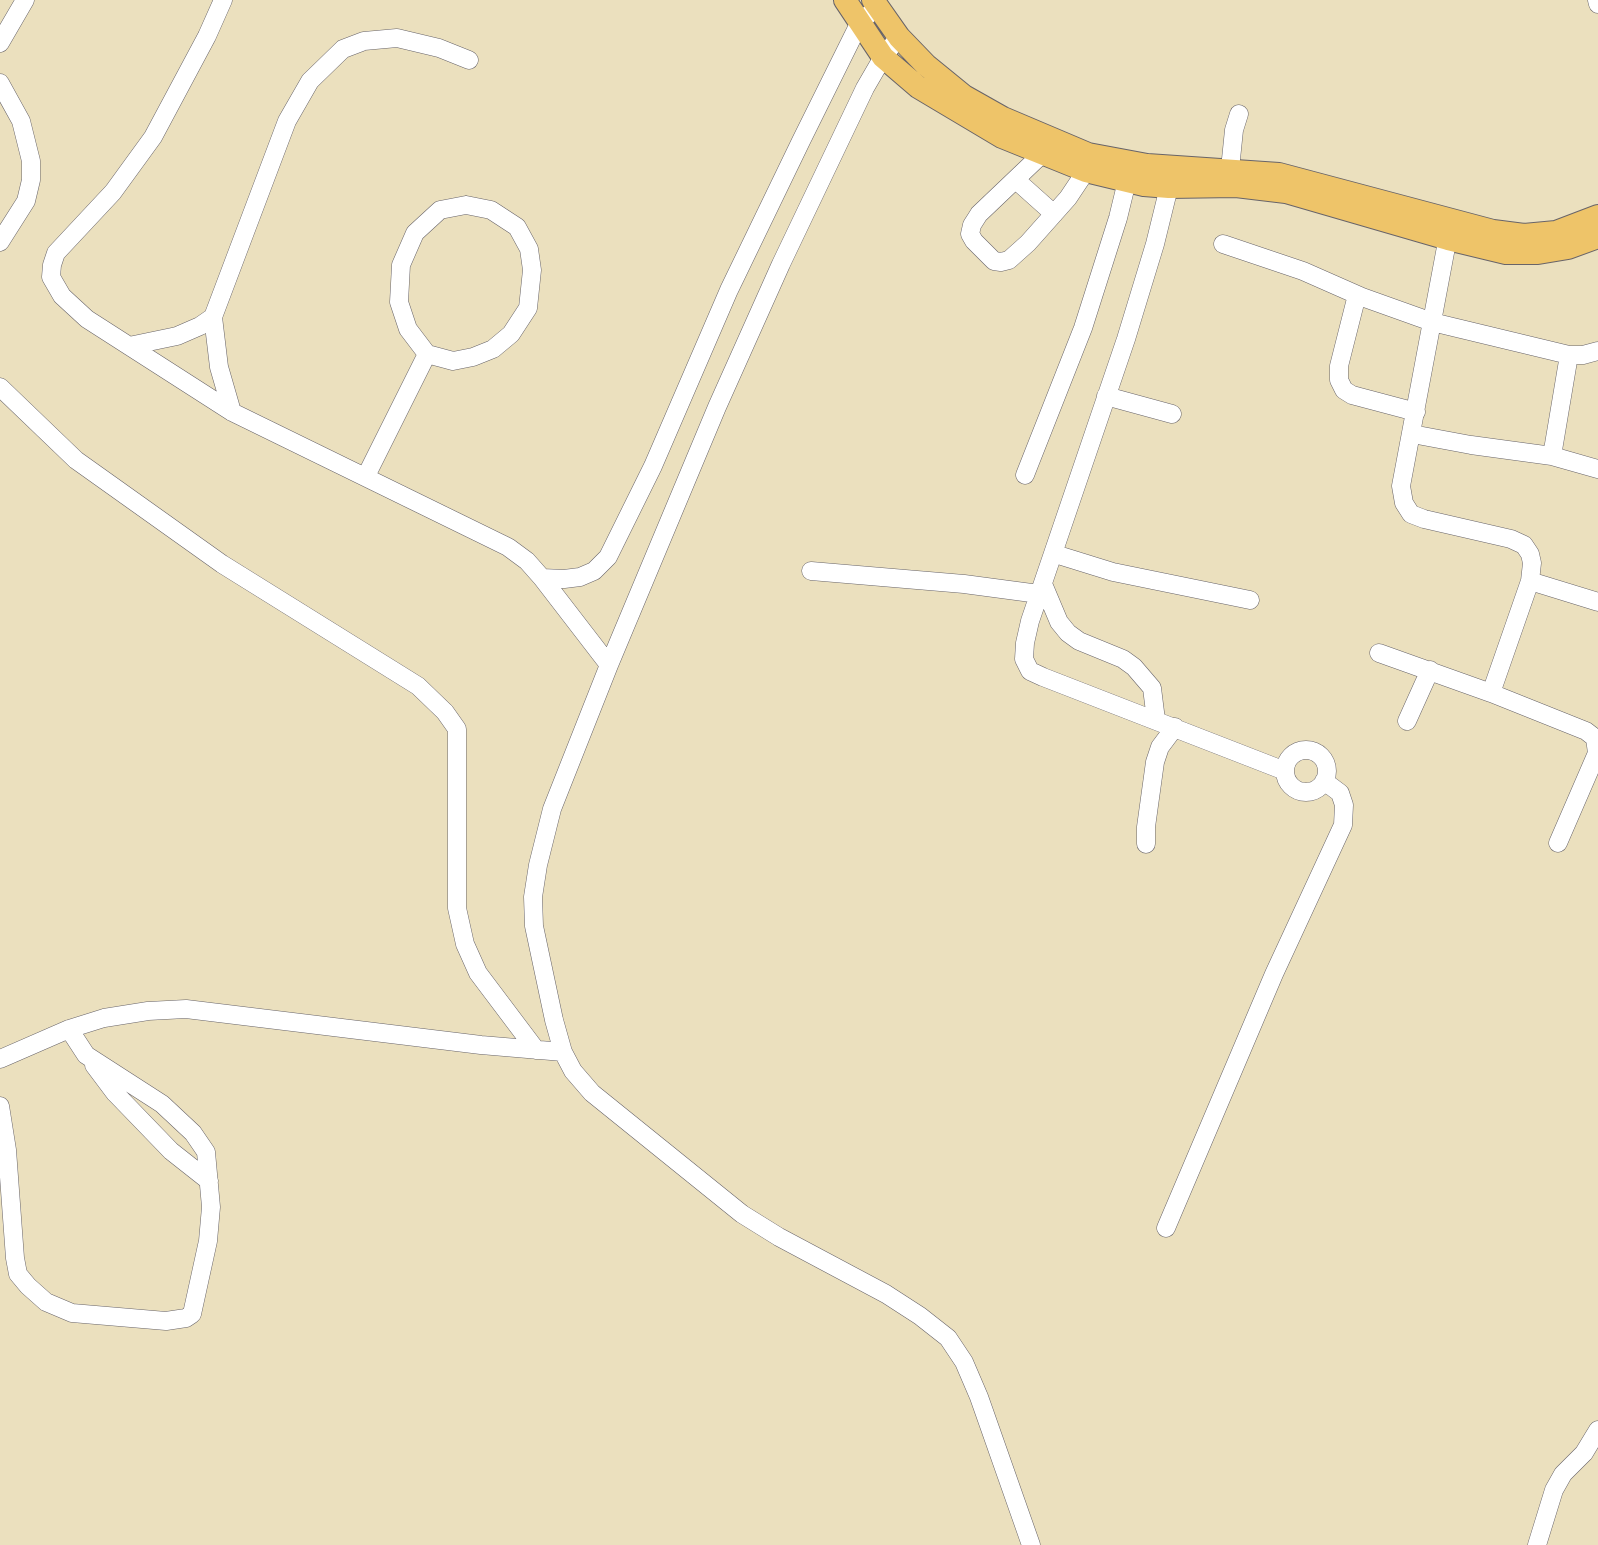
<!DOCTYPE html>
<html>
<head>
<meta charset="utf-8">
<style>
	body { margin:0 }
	canvas { display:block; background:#ebe0be }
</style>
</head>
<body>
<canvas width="1598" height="1545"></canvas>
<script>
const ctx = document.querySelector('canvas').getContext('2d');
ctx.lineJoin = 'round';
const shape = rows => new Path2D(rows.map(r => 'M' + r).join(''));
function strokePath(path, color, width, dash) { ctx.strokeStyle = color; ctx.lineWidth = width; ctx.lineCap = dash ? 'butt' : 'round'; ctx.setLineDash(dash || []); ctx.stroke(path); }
const minor = shape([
	[223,0,207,36,153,137,113,192,56,253,52,265,51,277,62,296,87,319,232,412,508,547,527,561,542,578,609,665],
	[1597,0,1598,4],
	[899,37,883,57,865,88,781,264,717,407,609,665,552,809,538,865,533,897,534,926,554,1020,563,1052,573,1071,592,1093,742,1214,779,1237,886,1294,920,1316,948,1338,964,1362,979,1397,1031,1545],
	[0,43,25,0],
	[0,83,21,121,31,161,31,180,26,201,0,242],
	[1042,154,979,214,972,225,970,234,974,241,994,261,1001,262,1009,260,1028,243,1068,198,1086,171],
	[1230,169,1234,130,1239,114],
	[1016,180,1054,214],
	[1169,187,1155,244,1126,339,1030,621,1025,643,1024,659,1030,671,1043,677,1285,771],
	[466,205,491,210,517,227,529,249,532,270,528,308,511,334,493,349,473,357,453,361,427,354,408,329,399,302,401,265,415,233,440,210,466,205],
	[1450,226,1401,486,1404,503,1411,514,1424,519,1511,539,1524,545,1530,554,1532,563,1530,581,1491,693],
	[1223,244,1303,271,1362,297,1432,322,1569,355,1583,355,1598,351],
	[1357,295,1339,366,1339,380,1344,390,1352,395,1416,412],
	[213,317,219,367,232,412],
	[129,346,177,336,200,326,213,317,287,121,310,81,343,49,364,41,397,38,439,48,469,60],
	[0,387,76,460,222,564,418,686,445,712,457,729,457,908,465,944,478,973,536,1050],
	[1106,396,1172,414],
	[1412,434,1471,445,1552,456,1598,469],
	[1552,456,1569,355],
	[1025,475,1083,328,1118,218,1127,181],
	[366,476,427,354],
	[1055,554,1113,572,1250,600],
	[811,571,964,584,1039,594],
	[542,578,564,579,580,577,594,571,608,557,653,466,729,290,801,141,860,22,868,15],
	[1530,581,1598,602],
	[1043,584,1059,622,1068,633,1079,641,1123,659,1134,667,1152,688,1156,720],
	[1379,653,1491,693,1586,731,1595,738,1597,753,1558,843],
	[1407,721,1430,670],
	'1285 771a21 21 0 1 1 42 0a21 21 0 1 1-42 0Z',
	[1146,844,1146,827,1155,762,1160,747,1175,727],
	[0,1059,69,1029,104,1018,148,1011,186,1009,481,1045,563,1052],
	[94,1065,115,1093,171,1151,209,1181],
	[0,1106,7,1150,15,1258,18,1274,28,1286,46,1302,72,1313,166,1321,186,1318,192,1314,208,1241,211,1207,206,1152,193,1133,162,1104,86,1055,69,1029],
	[1166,1228,1274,974,1343,825,1344,805,1340,793,1324,781],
	[1537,1545,1554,1490,1563,1474,1584,1453,1598,1430]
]);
const major = shape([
	[845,0,883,57,918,87,1002,137,1086,171,1144,185,1169,187,1236,186,1286,192,1448,239,1506,253,1538,253,1568,248,1598,237],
	[873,0,899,37,926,65,964,96,1003,118,1088,154,1147,165,1279,174,1493,231,1524,235,1556,232,1598,216]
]);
strokePath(minor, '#686469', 19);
strokePath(major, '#686469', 24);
strokePath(minor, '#fff', 18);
strokePath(major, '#eec469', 22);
</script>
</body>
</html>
